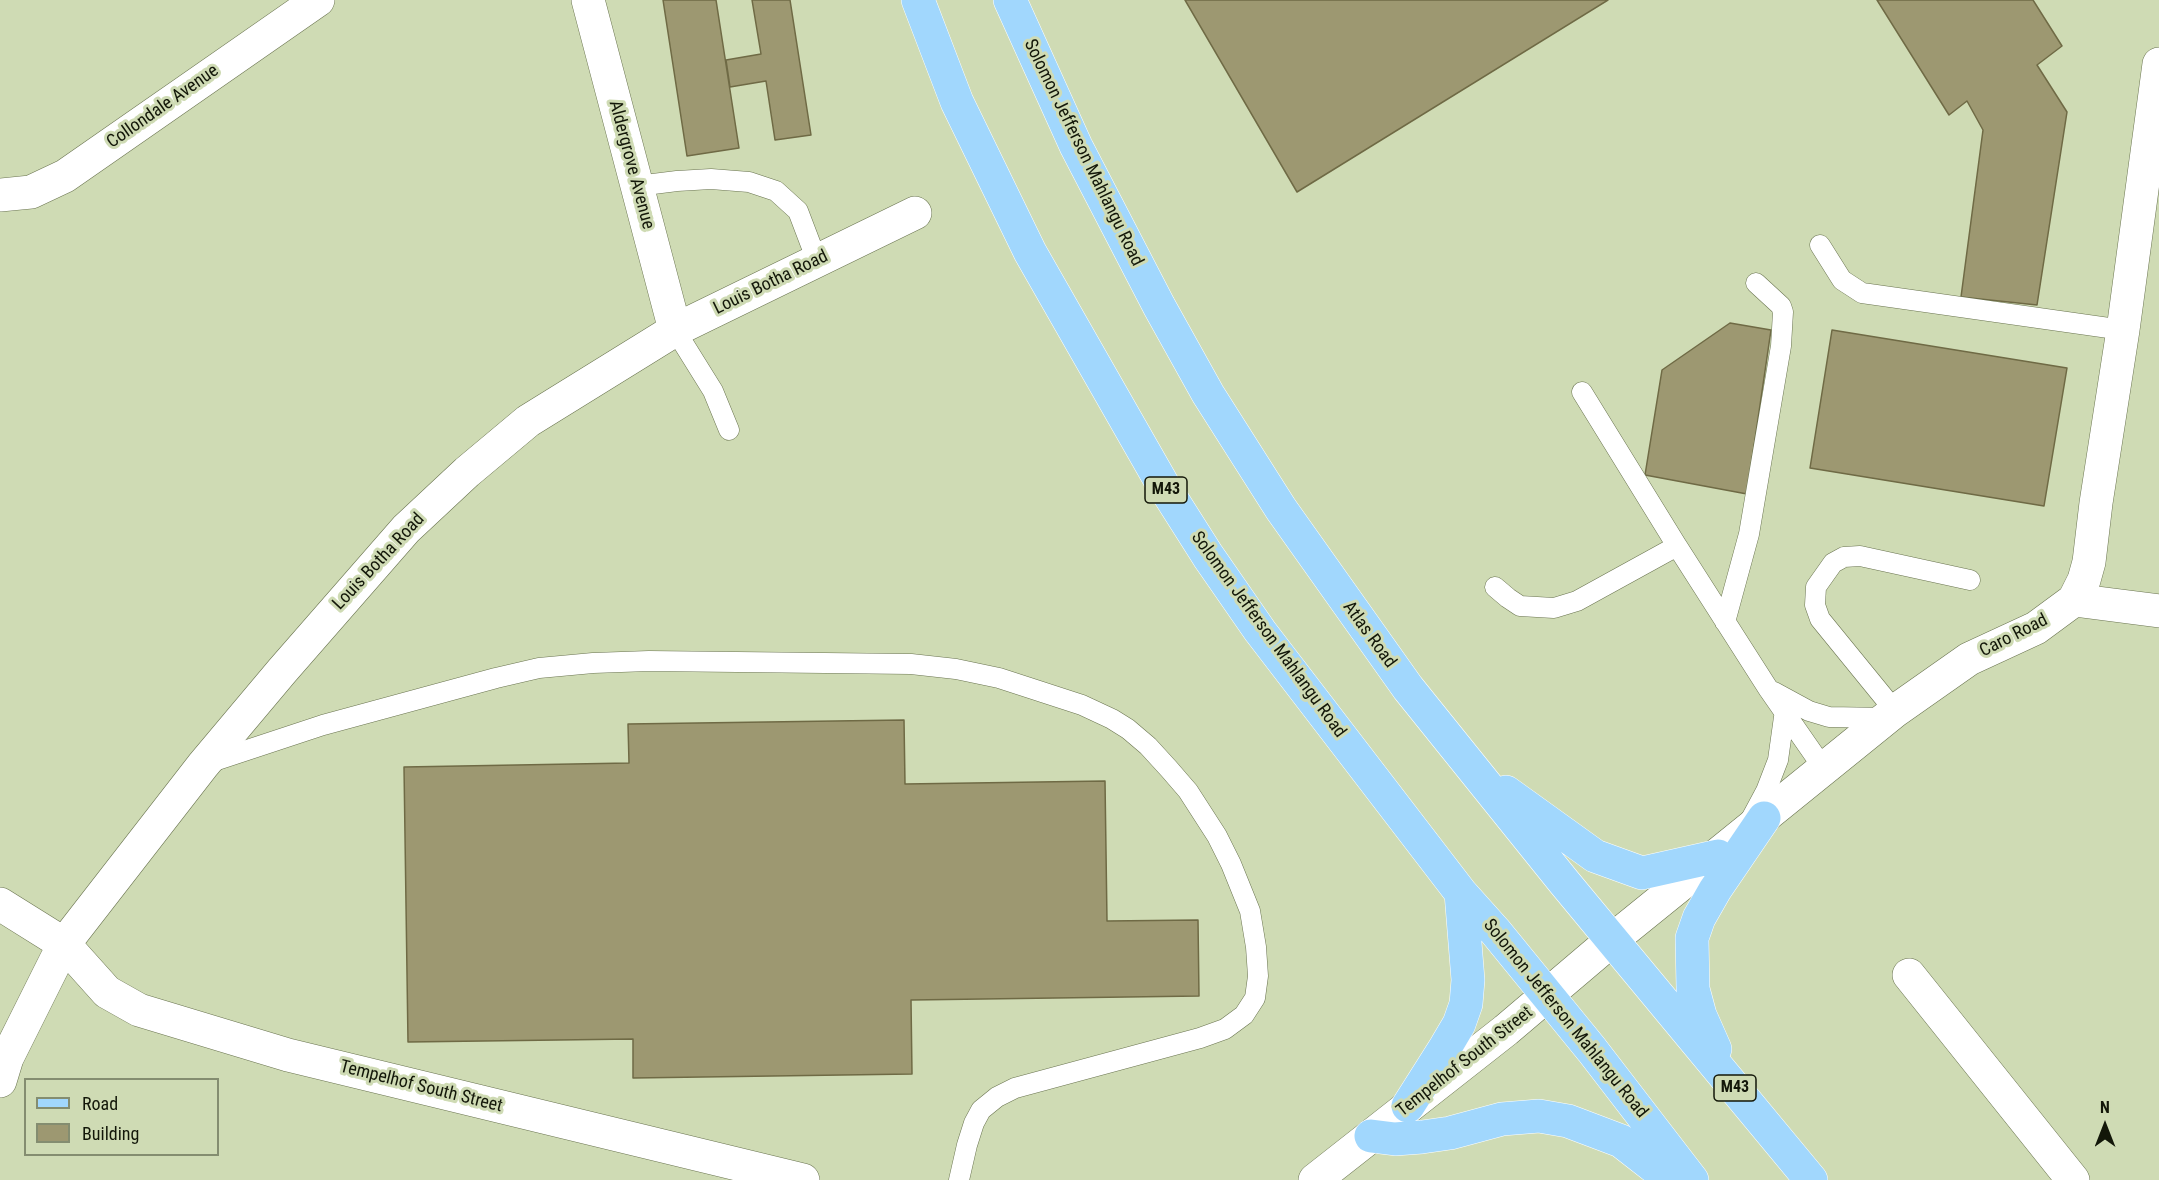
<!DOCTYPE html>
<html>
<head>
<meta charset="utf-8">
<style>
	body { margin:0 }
	#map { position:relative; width:2159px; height:1180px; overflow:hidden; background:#cfdbb4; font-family:"Roboto Condensed",sans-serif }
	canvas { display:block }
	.legend { position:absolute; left:24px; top:1078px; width:195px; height:78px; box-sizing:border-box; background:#cfdbb4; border:2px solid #848d70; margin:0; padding:8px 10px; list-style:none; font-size:18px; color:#131709 }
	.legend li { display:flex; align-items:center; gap:12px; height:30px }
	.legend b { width:30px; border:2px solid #848d70 }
	.north { position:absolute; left:2075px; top:1096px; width:60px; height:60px; -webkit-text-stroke:4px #cfdbb4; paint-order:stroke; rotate:0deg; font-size:16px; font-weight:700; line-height:24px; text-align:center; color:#131709 }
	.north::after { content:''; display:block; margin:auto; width:21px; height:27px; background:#131709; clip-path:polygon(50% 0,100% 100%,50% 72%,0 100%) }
</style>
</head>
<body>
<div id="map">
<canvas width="2159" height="1180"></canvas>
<ul class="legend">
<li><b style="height:8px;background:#a1d7fd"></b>Road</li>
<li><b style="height:16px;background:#9d9871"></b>Building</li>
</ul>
<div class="north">N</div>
</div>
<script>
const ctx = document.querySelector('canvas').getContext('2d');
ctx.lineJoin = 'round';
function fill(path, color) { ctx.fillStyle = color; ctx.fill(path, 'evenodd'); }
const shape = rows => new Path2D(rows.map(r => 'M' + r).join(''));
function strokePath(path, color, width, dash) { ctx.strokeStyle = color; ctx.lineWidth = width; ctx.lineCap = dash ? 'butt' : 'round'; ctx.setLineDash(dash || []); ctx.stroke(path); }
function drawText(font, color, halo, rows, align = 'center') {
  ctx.font = font + ' "Roboto Condensed",sans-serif'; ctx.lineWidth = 6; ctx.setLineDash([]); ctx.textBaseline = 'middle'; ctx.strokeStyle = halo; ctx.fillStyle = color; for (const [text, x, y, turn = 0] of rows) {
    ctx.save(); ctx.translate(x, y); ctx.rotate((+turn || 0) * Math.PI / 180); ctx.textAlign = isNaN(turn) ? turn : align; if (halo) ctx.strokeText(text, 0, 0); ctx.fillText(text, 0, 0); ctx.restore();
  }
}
const building = shape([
	[663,0,716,0,739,148,687,156,663,0],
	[752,0,790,0,811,135,775,140,766,81,730,87,726,60,761,54,752,0],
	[1185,0,1608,0,1297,192,1185,0],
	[1877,0,2033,0,2062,46,2037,65,2067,112,2037,305,1961,297,1983,130,1967,101,1949,115,1877,0],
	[1730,323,1771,330,1747,494,1645,475,1662,370,1730,323],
	[1832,330,2067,368,2044,506,1810,468,1832,330],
	[904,720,905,784,1105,781,1107,921,1198,920,1199,996,911,1000,912,1074,633,1078,633,1039,408,1042,404,767,629,763,628,724,904,720]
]);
fill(building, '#9d9871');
strokePath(building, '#6f6a45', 1.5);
const lane = shape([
	[637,186,677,181,711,179,749,182,776,191,798,211,817,261],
	[1820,245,1842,280,1862,293,2123,330],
	[675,330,713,391,729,430],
	[1582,392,1677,546],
	[1495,587,1508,598,1520,606,1554,608,1577,601,1677,546,1769,690,1824,769],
	[1725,622,1749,534,1781,346,1783,312,1781,306,1756,283],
	[1774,692,1809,711,1829,717,1886,718],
	[1895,711,1820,619,1815,605,1816,587,1833,563,1844,557,1860,556,1970,580],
	[208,763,323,725,496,678,539,668,593,663,649,661,825,663,911,664,956,669,999,678,1082,705,1112,719,1128,729,1148,746,1169,769,1188,791,1217,836,1231,864,1250,911,1256,947,1258,976,1255,998,1244,1015,1225,1029,1200,1038,1015,1088,997,1097,981,1110,974,1123,967,1145,959,1180],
	[1751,819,1766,791,1778,760,1785,710]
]);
const street = shape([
	[588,0,675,330],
	[0,195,31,192,65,176,318,0],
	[2074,600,2159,611],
	[0,904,64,944,107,992,139,1010,288,1055,803,1180],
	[1909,975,2073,1180],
	[0,1081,7,1058,64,944,203,765,282,671,406,529,467,472,528,421,675,330,915,213],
	[1315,1180,1506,1030,1612,940,1895,711,1969,659,2036,628,2074,600,2084,580,2089,562,2096,503,2123,330,2159,64]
]);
const primary = shape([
	[918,0,957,102,1030,252,1163,485,1208,556,1260,631,1461,893,1495,931,1592,1050,1692,1180],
	[1010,0,1076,146,1159,306,1208,394,1281,509,1408,688,1564,882,1811,1180],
	[1506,792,1595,856,1642,873,1718,856],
	[1715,1049,1700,1015,1693,989,1692,938,1699,918,1715,890,1764,818],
	[1408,1106,1446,1046,1459,1024,1466,1004,1468,980,1461,893],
	[1371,1136,1395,1139,1422,1137,1450,1133,1502,1119,1539,1116,1568,1121,1621,1141,1671,1180]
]);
strokePath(lane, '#6a7450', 21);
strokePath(street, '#6a7450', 34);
strokePath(primary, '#fff', 34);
strokePath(lane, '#fff', 20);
strokePath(street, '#fff', 33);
strokePath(primary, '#a1d7fd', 33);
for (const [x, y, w] of [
	[1166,490,42],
	[1735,1088,42]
]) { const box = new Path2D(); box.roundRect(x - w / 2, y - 13, w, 26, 4.5); ctx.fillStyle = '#cfdbb4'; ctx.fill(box); strokePath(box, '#131709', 1.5); }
drawText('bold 16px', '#131709', null, [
	["M43",1166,490],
	["M43",1735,1088]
]);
drawText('18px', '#131709', '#cfdbb4', [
	["Collondale Avenue",163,107,-35],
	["Solomon Jefferson Mahlangu Road",1083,153,64],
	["Aldergrove Avenue",631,165,75],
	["Louis Botha Road",771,283,-26],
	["Louis Botha Road",379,562,-47],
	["Solomon Jefferson Mahlangu Road",1268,635,54],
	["Atlas Road",1369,635,54],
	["Caro Road",2014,636,-27],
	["Solomon Jefferson Mahlangu Road",1565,1019,51],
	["Tempelhof South Street",1465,1062,-38],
	["Tempelhof South Street",421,1087,14]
]);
</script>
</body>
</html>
